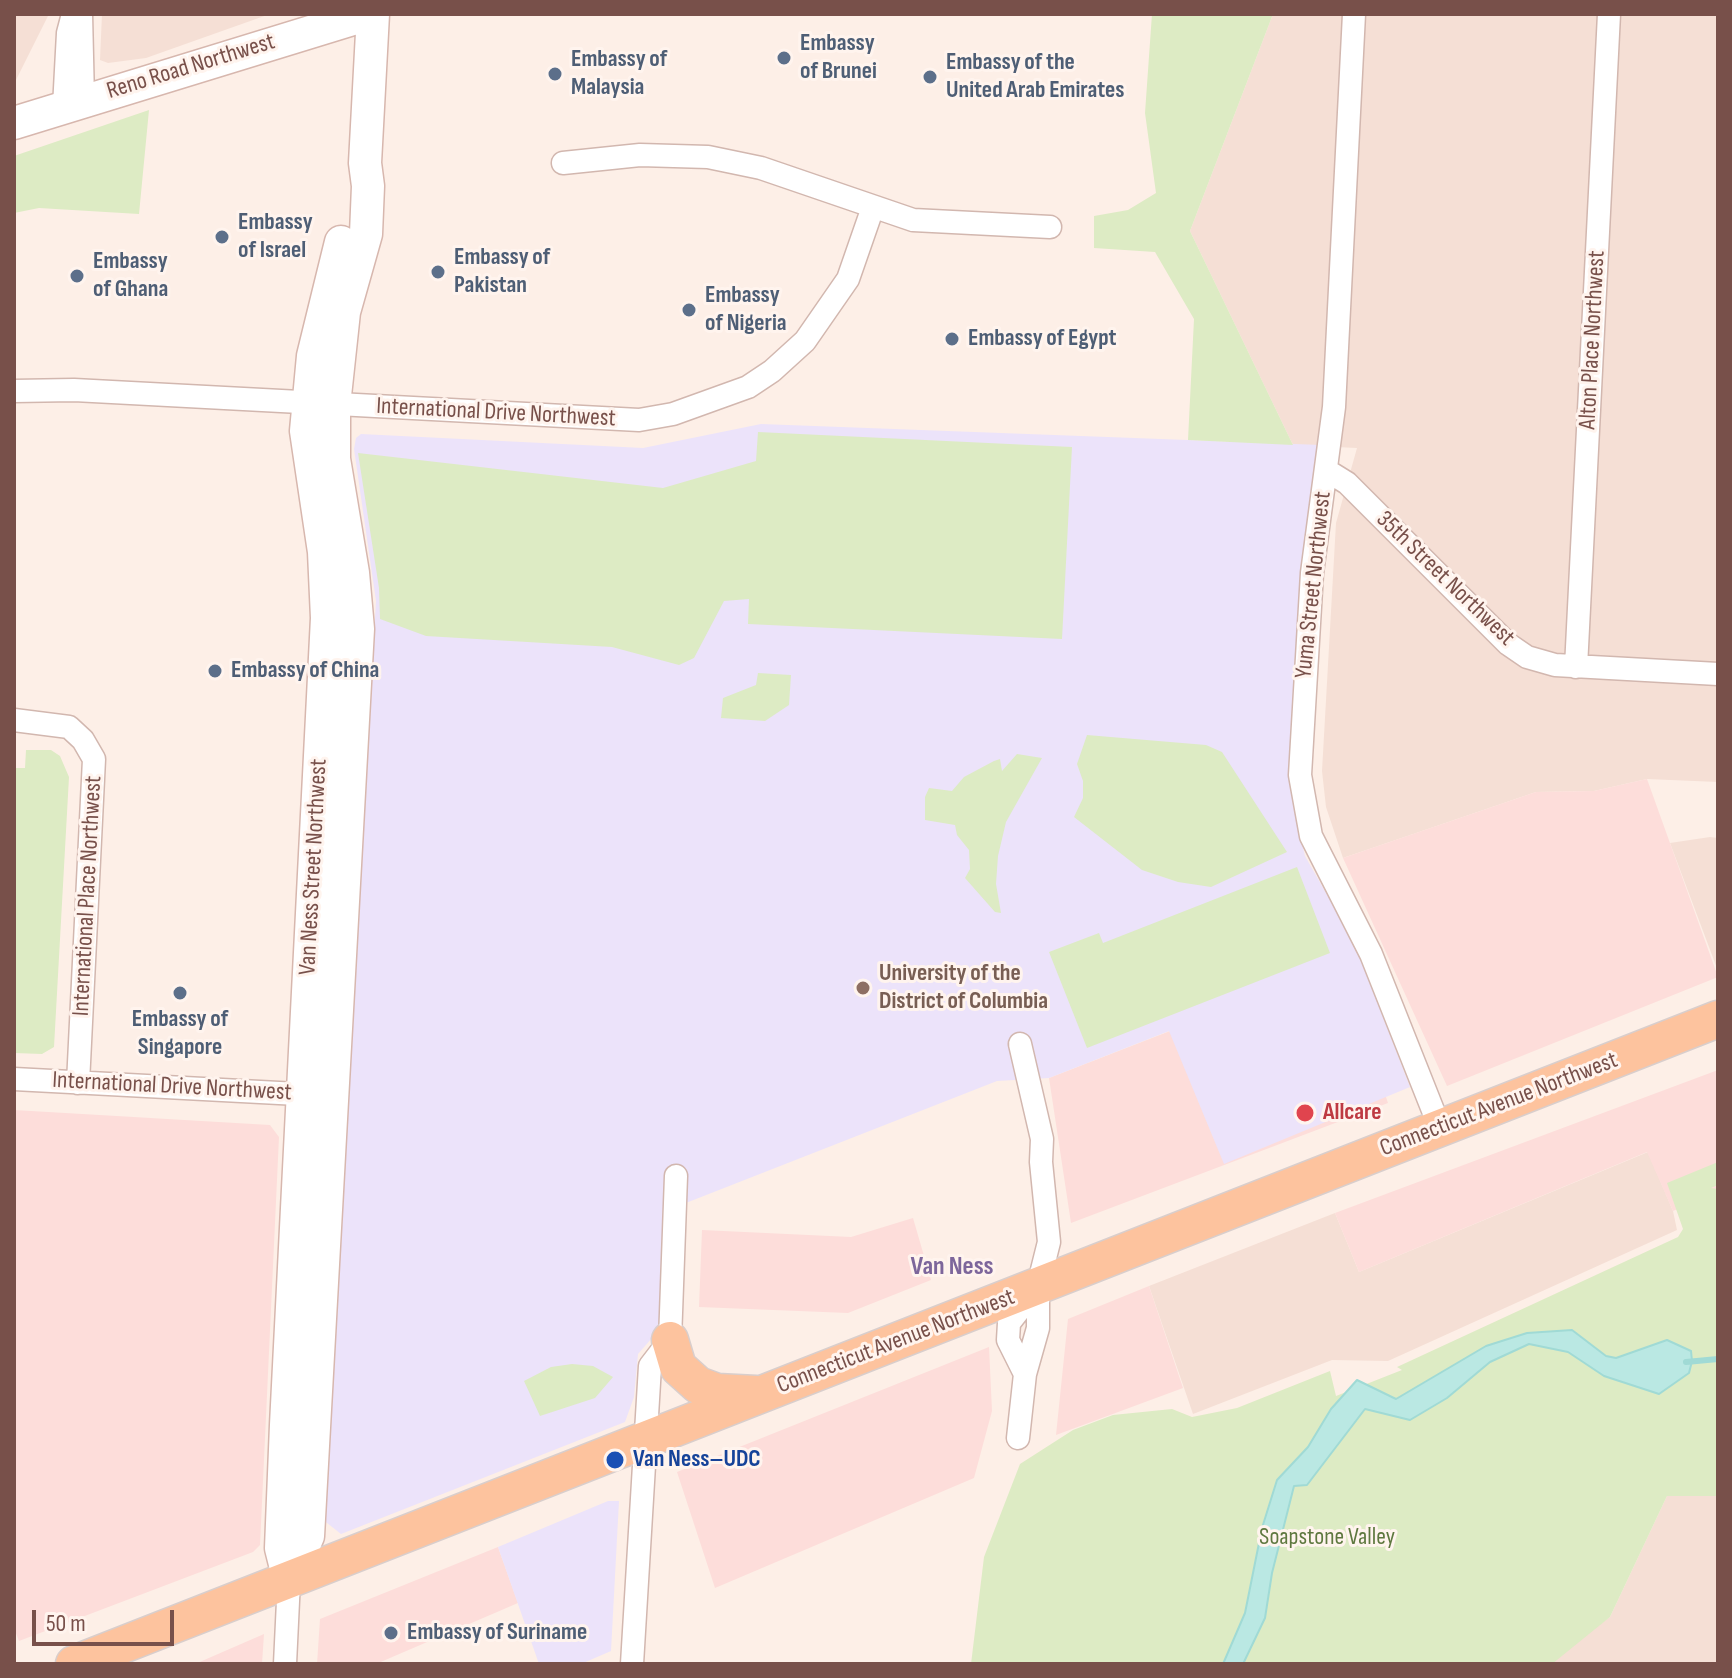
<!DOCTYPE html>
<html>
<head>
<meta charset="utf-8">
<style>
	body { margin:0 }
	#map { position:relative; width:1732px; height:1678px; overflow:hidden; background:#fdefe7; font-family:"Sofia Sans Condensed",sans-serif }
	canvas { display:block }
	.frame { position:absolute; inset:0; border:16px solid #78504a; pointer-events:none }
	.scale { position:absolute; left:32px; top:1610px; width:142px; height:36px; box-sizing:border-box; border:4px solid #78504a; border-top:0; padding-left:10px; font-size:24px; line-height:28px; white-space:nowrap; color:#78504a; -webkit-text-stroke:6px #fff4ee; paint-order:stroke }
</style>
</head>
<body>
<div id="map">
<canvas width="1732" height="1678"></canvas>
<div class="frame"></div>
<div class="scale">50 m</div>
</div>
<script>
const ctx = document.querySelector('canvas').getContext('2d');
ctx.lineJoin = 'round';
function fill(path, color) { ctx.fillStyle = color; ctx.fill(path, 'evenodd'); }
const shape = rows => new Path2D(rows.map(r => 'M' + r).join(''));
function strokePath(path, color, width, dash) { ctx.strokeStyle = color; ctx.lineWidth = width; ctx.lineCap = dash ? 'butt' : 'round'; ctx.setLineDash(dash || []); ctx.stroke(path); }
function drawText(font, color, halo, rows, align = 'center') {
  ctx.font = font + ' "Sofia Sans Condensed",sans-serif'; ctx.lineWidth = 6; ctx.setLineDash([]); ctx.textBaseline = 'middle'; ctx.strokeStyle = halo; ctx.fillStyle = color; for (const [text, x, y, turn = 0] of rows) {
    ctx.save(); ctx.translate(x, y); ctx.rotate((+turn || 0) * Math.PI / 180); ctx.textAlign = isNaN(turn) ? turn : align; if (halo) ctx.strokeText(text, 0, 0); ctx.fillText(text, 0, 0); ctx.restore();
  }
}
fill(shape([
	[14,14,49,14,14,84],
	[102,14,270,14,146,58,108,63,100,60],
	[1273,14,1718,14,1718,782,1647,779,1594,791,1536,792,1343,858,1326,807,1322,771,1336,523,1357,448,1293,445,1190,231],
	[1710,837,1718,838,1718,971,1670,843],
	[1648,1152,1673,1211,1677,1230,1388,1361,1332,1360,1193,1414,1149,1286,1335,1213,1359,1272],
	[1667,1496,1718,1496,1718,1664,1540,1664,1610,1617]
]), '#f5dfd5');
fill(shape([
	[1647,779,1718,977,1447,1086,1343,858,1536,792,1594,791],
	[1170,1031,1375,1065,1388,1103,1071,1223,1049,1078],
	[1718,1070,1718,1192,1673,1211,1647,1152,1359,1272,1335,1213],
	[14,1110,270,1125,279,1137,260,1545,253,1552,19,1641,14,1628],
	[913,1218,931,1280,848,1313,699,1307,702,1230,851,1237],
	[1149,1286,1183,1388,1056,1435,1068,1319],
	[989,1347,992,1411,974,1478,715,1588,677,1472],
	[498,1547,518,1603,376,1664,317,1664,320,1619],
	[264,1634,262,1664,195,1664]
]), '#fdddda');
fill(shape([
	[761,424,1321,445,1305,532,1294,667,1293,805,1305,856,1355,944,1410,1087,1224,1164,1169,1031,1049,1078,997,1081,668,1210,659,1330,638,1354,634,1397,625,1422,341,1534,322,1519,376,601,354,449,356,438,361,434,643,448],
	[608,1501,619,1501,611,1651,581,1664,539,1664,498,1547]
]), '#ece3fa');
fill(shape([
	[1152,14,1273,14,1190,231,1293,445,1188,440,1194,319,1155,252,1094,248,1094,216,1128,210,1156,193,1145,113],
	[149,110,139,214,39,208,14,213,14,156],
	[758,432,1072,447,1062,639,748,624,749,599,724,601,694,658,679,665,612,647,426,636,380,619,379,588,358,453,663,488,756,461],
	[758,673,791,675,789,705,765,721,721,718,723,698,756,685],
	[1087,735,1206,745,1222,752,1287,852,1211,887,1178,882,1142,870,1074,817,1083,798,1083,781,1077,764],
	[26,750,51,750,60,756,69,777,54,1047,42,1054,14,1053,14,768,25,768],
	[1017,754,1042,758,1006,822,998,856,996,884,1001,913,995,912,965,878,970,869,969,850,957,835,955,825,925,820,925,797,929,788,952,791,964,777,994,761,1000,759,1002,771],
	[1297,867,1330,953,1087,1048,1049,952,1099,933,1103,943],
	[1718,1162,1718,1185,1711,1188,1718,1189,1718,1496,1667,1496,1610,1617,1552,1664,971,1664,984,1557,1020,1464,1073,1430,1113,1415,1172,1409,1192,1417,1237,1408,1330,1371,1336,1396,1402,1370,1397,1367,1678,1237,1683,1229,1667,1183],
	[572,1364,593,1366,613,1377,595,1398,540,1416,524,1381,551,1367]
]), '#ddebc4');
const water = shape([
	[1572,1330,1606,1356,1616,1358,1667,1340,1691,1351,1692,1361,1689,1373,1659,1394,1604,1376,1568,1352,1529,1344,1490,1362,1447,1398,1410,1420,1365,1409,1307,1485,1294,1486,1272,1573,1265,1618,1243,1664,1223,1664,1245,1613,1262,1528,1277,1480,1308,1447,1331,1409,1357,1380,1396,1399,1486,1346,1527,1333,1572,1330]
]);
fill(water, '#bae8e3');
strokePath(water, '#a0dad5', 2);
strokePath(shape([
	[1686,1362,1718,1359]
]), '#a0dad5', 6);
const street = shape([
	[81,14,83,100],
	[1354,14,1334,407,1312,573,1300,775,1311,836,1371,954,1440,1128],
	[64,107,68,33,73,14],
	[563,163,640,155,708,157,761,168,913,220,1050,227],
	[14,391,74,390,639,420,673,414,748,387,772,371,805,341,848,279,873,207],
	[1326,470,1347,483,1508,644,1527,657,1555,665,1718,674],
	[1576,667,1609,14],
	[14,720,69,727,83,740,94,759,78,1083],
	[14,1079,317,1095],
	[1025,1374,1008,1340,1009,1323,1035,1290],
	[1018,1438,1025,1374,1038,1328,1038,1286,1049,1242,1041,1162,1042,1139,1020,1044],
	[285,1664,289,1580],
	[632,1664,650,1366,670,1340,676,1176]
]);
const secondary = shape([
	[14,123,369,14],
	[289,1580,308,1536,358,629,353,573,334,459,334,405,344,312,366,234,368,186,365,163,373,14],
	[289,1580,281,1548,286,1425,327,618,324,552,306,431,313,356,341,242]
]);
const primary = shape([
	[670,1340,678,1367,698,1385,717,1392,756,1394],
	[74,1664,1718,1019]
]);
strokePath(street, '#d2b7af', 25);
strokePath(secondary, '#d7b7ae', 35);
strokePath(primary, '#d9cecc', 39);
strokePath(street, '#fff', 22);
strokePath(secondary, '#fff', 32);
strokePath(primary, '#fdc39e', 36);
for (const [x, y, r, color] of [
	[784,58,8,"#5c6f8a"],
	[555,74,8,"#5c6f8a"],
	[930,77,8,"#5c6f8a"],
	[222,237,8,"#5c6f8a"],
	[438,272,8,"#5c6f8a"],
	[77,276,8,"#5c6f8a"],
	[689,310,8,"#5c6f8a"],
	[952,339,8,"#5c6f8a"],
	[215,671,8,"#5c6f8a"],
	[863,988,8,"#8d6e63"],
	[180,993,8,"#5c6f8a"],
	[1305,1113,10,"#e0444e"],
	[615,1460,10,"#1a4fb4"],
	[391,1633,8,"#5c6f8a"]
]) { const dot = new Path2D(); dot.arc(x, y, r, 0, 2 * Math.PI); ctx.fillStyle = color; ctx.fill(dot); strokePath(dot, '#fff4ee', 3); }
drawText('bold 24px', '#4e5e75', '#fff4ee', [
	["Embassy",800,44],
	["of Brunei",800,72],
	["Embassy of",571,60],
	["Malaysia",571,88],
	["Embassy of the",946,63],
	["United Arab Emirates",946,91],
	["Embassy",238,223],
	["of Israel",238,251],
	["Embassy of",454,258],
	["Pakistan",454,286],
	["Embassy",93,262],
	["of Ghana",93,290],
	["Embassy",705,296],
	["of Nigeria",705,324],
	["Embassy of Egypt",968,339],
	["Embassy of China",231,671],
	["Embassy of",180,1020,"center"],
	["Singapore",180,1048,"center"],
	["Embassy of Suriname",407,1633]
], 'left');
drawText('24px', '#78504a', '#fff4ee', [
	["Reno Road Northwest",191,67,-17],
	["Alton Place Northwest",1593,340,-87],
	["International Drive Northwest",496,413,3],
	["35th Street Northwest",1445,579,44],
	["Yuma Street Northwest",1314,585,-84],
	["Van Ness Street Northwest",314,867,-87],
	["International Place Northwest",88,896,-87],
	["International Drive Northwest",172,1087,3],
	["Connecticut Avenue Northwest",1499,1105,-21],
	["Connecticut Avenue Northwest",896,1342,-21]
]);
drawText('bold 24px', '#785e54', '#fff4ee', [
	["University of the",879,974],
	["District of Columbia",879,1002]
], 'left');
drawText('bold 24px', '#be3a42', '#fff4ee', [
	["Allcare",1323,1113]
], 'left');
drawText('bold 24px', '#164399', '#fff4ee', [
	["Van Ness–UDC",633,1460]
], 'left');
drawText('24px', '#5e783f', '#fff4ee', [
	["Soapstone Valley",1327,1538]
]);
drawText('bold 26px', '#7d669b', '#fff4ee', [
	["Van Ness",952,1267]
]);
</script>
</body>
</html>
